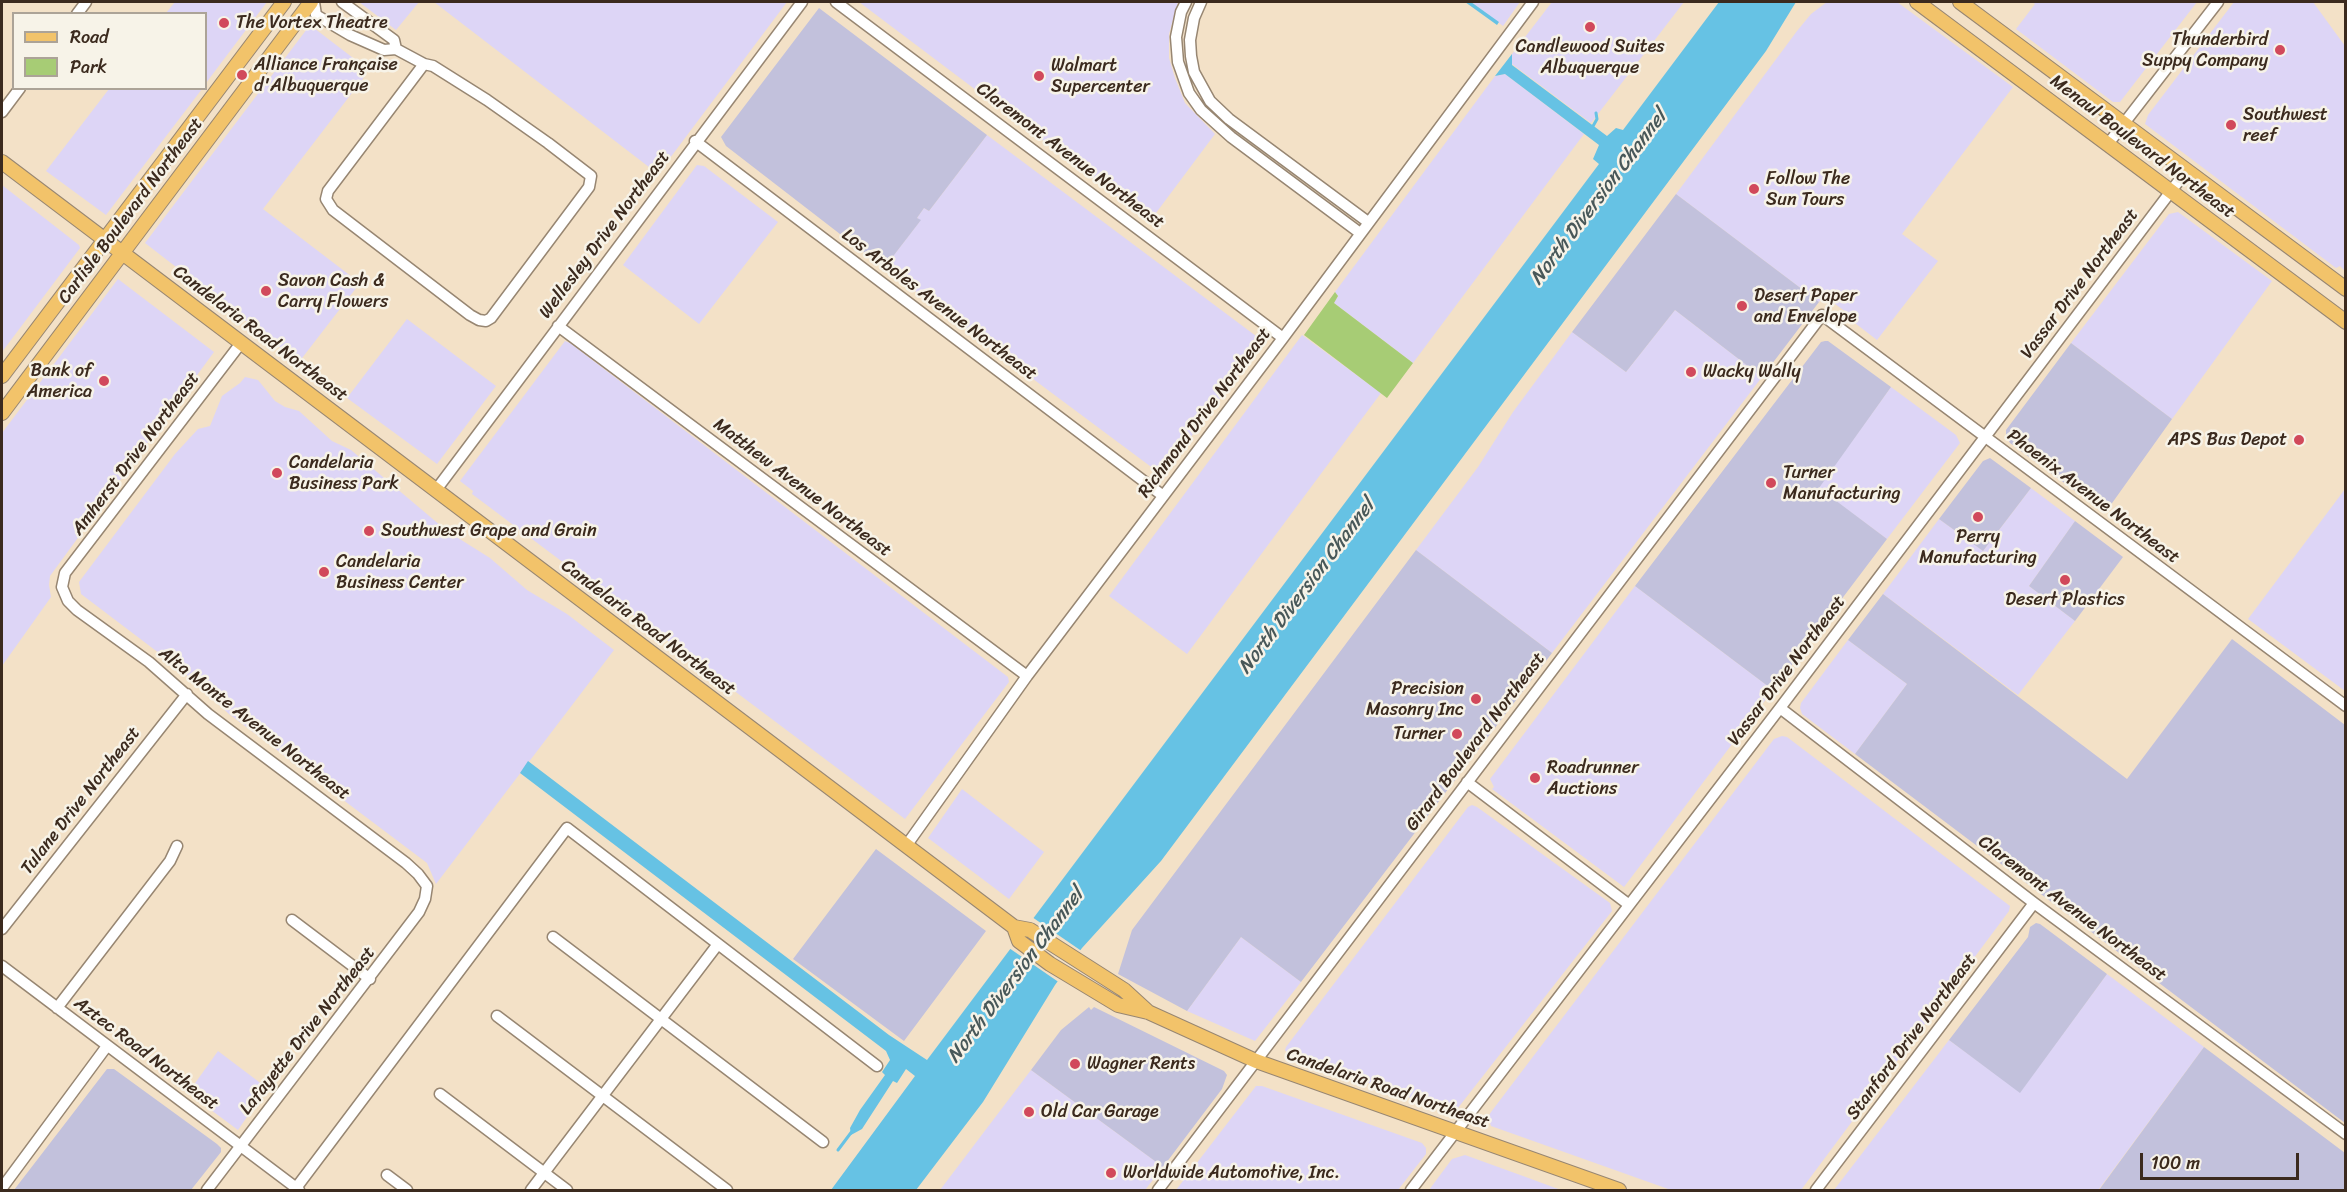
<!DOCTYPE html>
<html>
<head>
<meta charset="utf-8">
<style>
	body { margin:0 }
	#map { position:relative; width:2347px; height:1192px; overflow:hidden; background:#f3e1c7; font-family:Sriracha,sans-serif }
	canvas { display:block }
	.frame { position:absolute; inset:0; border:3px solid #3b2a1e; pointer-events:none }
	.legend { position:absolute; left:12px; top:12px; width:195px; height:78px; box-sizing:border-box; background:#f7f3e8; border:2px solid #aca397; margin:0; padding:8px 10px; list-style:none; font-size:18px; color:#3b2a1e }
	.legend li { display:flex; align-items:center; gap:12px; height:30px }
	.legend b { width:30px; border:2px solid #aca397 }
	.scale { position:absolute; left:2140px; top:1153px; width:159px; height:27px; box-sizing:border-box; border:3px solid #3b2a1e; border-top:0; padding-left:8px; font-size:18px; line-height:21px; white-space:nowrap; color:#3b2a1e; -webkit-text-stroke:4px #f7f3e8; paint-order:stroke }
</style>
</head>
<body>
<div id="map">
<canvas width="2347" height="1192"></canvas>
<div class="frame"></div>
<ul class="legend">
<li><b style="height:8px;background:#f2c36a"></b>Road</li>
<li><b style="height:16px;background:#a7cc75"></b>Park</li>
</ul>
<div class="scale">100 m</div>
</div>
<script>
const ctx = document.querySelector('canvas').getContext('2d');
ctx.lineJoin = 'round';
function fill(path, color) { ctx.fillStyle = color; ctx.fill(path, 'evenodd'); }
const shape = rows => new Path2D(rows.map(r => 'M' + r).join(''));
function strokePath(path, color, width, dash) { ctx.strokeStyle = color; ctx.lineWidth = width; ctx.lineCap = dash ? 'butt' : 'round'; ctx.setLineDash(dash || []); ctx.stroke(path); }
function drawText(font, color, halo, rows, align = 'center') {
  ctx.font = font + ' Sriracha,sans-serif'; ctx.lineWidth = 5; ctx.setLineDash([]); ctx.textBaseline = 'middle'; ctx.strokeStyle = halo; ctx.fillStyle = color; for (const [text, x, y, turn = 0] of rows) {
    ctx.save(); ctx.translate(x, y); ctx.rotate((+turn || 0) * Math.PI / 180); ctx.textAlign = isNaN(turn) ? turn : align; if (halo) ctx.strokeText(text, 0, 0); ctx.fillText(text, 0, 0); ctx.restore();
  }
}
fill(shape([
	[175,2,267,2,206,83,206,14,166,13],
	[359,2,419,2,396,30],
	[434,2,787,2,658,174],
	[859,2,1178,2,1169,34,1169,58,1175,78,1185,103,1215,134,1150,221],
	[1471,2,1520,2,1503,26],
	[1552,2,1684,2,1591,123,1512,64,1512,54],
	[1827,2,1897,2,2013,87,1902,234,1938,261,1877,340,1847,317,1846,312,1824,296,1819,302,1676,194,1797,31,1811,14],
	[2032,2,2036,3,2037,2,2197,2,2120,102,2113,102,2016,29,2035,4],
	[2234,2,2313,2,2345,46,2345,271,2340,266,2336,268,2145,124,2148,115],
	[310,25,361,64,357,70,365,76,263,209,360,283,299,362,145,243],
	[1505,74,1584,134,1413,363,1334,303,1338,296,1335,292,1495,76],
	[109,89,202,89,106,215,46,171],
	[987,135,1260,339,1260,346,1162,475,884,268,920,221,917,218,924,208,929,211],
	[697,165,704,166,778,222,699,324,623,265],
	[2,185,79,245,80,248,2,352],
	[2178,212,2272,281,2172,419,2071,343,2169,214],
	[118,279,214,352,50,576,49,585,51,597,2,666,2,433],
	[1675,310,1762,377,1552,653,1416,550,1478,467,1513,412,1572,332,1626,372],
	[407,319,496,386,437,464,347,398],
	[1302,335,1381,393,1187,654,1109,596],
	[565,341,570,343,1008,677,1009,682,905,819,472,494,473,491,460,481],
	[245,377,258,380,275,401,285,407,299,411,332,441,351,450,447,531,490,558,527,590,567,614,614,650,436,884,427,863,229,714,180,669,81,594,79,582,175,454,198,429,210,426,222,396,240,383],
	[1891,387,1956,435,1960,443,1887,539,1818,488],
	[2031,488,2075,521,2029,586,2075,621,2018,695,1883,594,1939,519,1983,551],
	[2345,489,2345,691,2248,619],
	[1635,586,1773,690,1624,887,1492,789,1494,787,1490,779],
	[1848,640,1907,684,1855,754,1802,714,1800,708,1801,703],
	[1782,736,1787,737,2010,906,2009,911,1801,1190,1671,1190,1491,1126,1488,1117,1491,1112,1774,739],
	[962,789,1044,852,1009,899,928,838],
	[1472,805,1477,807,1610,903,1612,911,1454,1113,1288,1055,1285,1050,1286,1047,1468,807],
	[1241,937,1301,982,1255,1041,1187,1011],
	[2107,974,2204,1047,2099,1189,2101,1190,1834,1190,1949,1040,2020,1092],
	[218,1051,267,1088,238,1130,188,1093],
	[1031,1070,1163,1167,1145,1190,940,1190],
	[1256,1086,1262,1086,1422,1143,1426,1148,1426,1154,1398,1190,1176,1190],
	[1465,1155,1523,1176,1561,1190,1429,1190,1452,1159]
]), '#ddd5f6');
fill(shape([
	[819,8,987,135,929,211,924,208,917,218,921,220,884,268,726,146,721,137],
	[1676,194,1819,302,1762,377,1675,310,1626,372,1572,332],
	[1825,341,1828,341,1891,387,1819,488,1887,539,1773,690,1635,586,1821,342],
	[2071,343,2172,419,2105,513,2010,443,2006,436,2006,430],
	[1990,458,2031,488,1983,551,1939,519,1983,461],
	[2075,521,2123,557,2075,621,2029,586],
	[1416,550,1552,653,1301,982,1241,937,1187,1011,1118,974,1132,930],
	[1883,594,2127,779,2232,639,2345,725,2345,1123,1855,754,1907,684,1848,640],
	[876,849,986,931,904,1041,793,959],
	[2036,923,2040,924,2107,974,2020,1093,1949,1040,2028,937,2030,927],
	[1089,1007,1091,1010,1094,1007,1224,1071,1227,1075,1222,1089,1163,1167,1031,1070,1061,1030],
	[2204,1047,2345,1153,2345,1188,2343,1190,2099,1190],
	[107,1069,114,1069,217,1144,221,1148,221,1152,191,1190,14,1190]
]), '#c2c1dc');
fill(shape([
	[1335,292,1338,296,1334,303,1413,363,1387,398,1304,335]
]), '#a7cc75');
fill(shape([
	[1465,2,1471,2,1499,22,1497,25],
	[1719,2,1796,2,1766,51,1161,861,1082,948,1055,985,983,1102,916,1190,831,1190,915,1076,906,1069,897,1083,893,1081,862,1129,851,1135,850,1128,860,1110,885,1075,882,1072,890,1060,886,1051,520,773,528,761,889,1035,927,1060,1599,164,1593,159,1599,145,1505,74,1495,76,1512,54,1512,65,1607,136,1616,128,1623,130]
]), '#66c2e4');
fill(shape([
	[1032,917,1083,952,1060,983,1009,948]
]), '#f3e1c7');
strokePath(shape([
	[1592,128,1597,119,1596,113],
	[838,1150,853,1130]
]), '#66c2e4', 3);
const minor = shape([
	[314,2,316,15,350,35,384,50,396,49,394,40,342,2],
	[836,2,1283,338],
	[1186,2,1181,12,1176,37,1178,62,1189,93,1201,110,1231,137,1360,233],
	[1201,2,1194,18,1190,40,1191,56,1194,72,1210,101,1229,119,1368,222],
	[77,14,86,2],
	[396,49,424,64,433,66,487,100,548,143,591,176,589,187,491,318,486,321,479,320,470,315,333,210,326,199,328,191,424,64],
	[2,112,20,88],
	[695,141,1162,495],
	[2108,144,2218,2],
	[558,326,1027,676],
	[436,490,802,2],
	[1780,708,2034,903,2346,1134],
	[1467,782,1628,904],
	[906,846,1027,676,1283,338,1533,2],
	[292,920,370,979],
	[2,929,187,694],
	[553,937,823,1142],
	[718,944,877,1066],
	[2,966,299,1190],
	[57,1008,170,861,177,846],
	[497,1016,727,1190],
	[440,1094,567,1190],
	[387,1175,407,1190],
	[2,1188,107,1046],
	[296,1188,567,828,718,944,531,1190],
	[207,1190,419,912,425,899,427,886,418,874,406,863,208,714,149,662,77,610,68,601,62,587,65,573,241,343],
	[1158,1190,1822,315,2346,706],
	[1411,1190,1780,708,2187,170],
	[1816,1190,2034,903]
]);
const major = shape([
	[1917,2,2346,322],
	[1960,2,2346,289],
	[2,162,1014,927,1030,930,1124,990,1148,1012],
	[2,376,284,2],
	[2,413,311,2],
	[1014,927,1019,941,1050,964,1118,1005,1148,1012,1256,1061,1619,1190]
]);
strokePath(minor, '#978672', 13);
strokePath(major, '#978672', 16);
strokePath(minor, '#fff', 10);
strokePath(major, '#f2c36a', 14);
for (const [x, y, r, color] of [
	[224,23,6,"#d1495b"],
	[1590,27,6,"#d1495b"],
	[2280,50,6,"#d1495b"],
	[242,75,6,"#d1495b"],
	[1039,76,6,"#d1495b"],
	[2231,125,6,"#d1495b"],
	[1754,189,6,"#d1495b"],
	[266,291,6,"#d1495b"],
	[1742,306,6,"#d1495b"],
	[1691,372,6,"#d1495b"],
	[104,381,6,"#d1495b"],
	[2299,440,6,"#d1495b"],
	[277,473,6,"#d1495b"],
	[1771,483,6,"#d1495b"],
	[1978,517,6,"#d1495b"],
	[369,531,6,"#d1495b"],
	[324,572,6,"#d1495b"],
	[2065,580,6,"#d1495b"],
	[1476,699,6,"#d1495b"],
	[1457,734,6,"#d1495b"],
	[1535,778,6,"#d1495b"],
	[1075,1064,6,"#d1495b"],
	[1029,1112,6,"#d1495b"],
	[1111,1173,6,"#d1495b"]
]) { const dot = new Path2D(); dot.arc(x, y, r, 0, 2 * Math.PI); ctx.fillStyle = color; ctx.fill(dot); strokePath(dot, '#f7f3e8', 2); }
drawText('18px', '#3b2a1e', '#f7f3e8', [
	["The Vortex Theatre",236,23],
	["Thunderbird",2268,40,"right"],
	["Suppy Company",2268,61,"right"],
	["Candlewood Suites",1590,47,"center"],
	["Albuquerque",1590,68,"center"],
	["Alliance Française",254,65],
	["d'Albuquerque",254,86],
	["Walmart",1051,66],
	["Supercenter",1051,87],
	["Southwest",2243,115],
	["reef",2243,136],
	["Follow The",1766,179],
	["Sun Tours",1766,200],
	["Savon Cash &",278,281],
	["Carry Flowers",278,302],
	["Desert Paper",1754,296],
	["and Envelope",1754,317],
	["Bank of",92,371,"right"],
	["America",92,392,"right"],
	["Wacky Wally",1703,372],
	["APS Bus Depot",2287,440,"right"],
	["Candelaria",289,463],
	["Business Park",289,484],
	["Turner",1783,473],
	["Manufacturing",1783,494],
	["Southwest Grape and Grain",381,531],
	["Perry",1978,537,"center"],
	["Manufacturing",1978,558,"center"],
	["Candelaria",336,562],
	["Business Center",336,583],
	["Desert Plastics",2065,600,"center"],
	["Precision",1464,689,"right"],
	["Masonry Inc",1464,710,"right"],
	["Turner",1445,734,"right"],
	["Roadrunner",1547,768],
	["Auctions",1547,789],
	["Wagner Rents",1087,1064],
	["Old Car Garage",1041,1112],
	["Worldwide Automotive, Inc.",1123,1173]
], 'left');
drawText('18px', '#3b2a1e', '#f7f3e8', [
	["Menaul Boulevard Northeast",2142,147,37],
	["Claremont Avenue Northeast",1070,156,37],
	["Carlisle Boulevard Northeast",131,211,-53],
	["Wellesley Drive Northeast",605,235,-53],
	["Vassar Drive Northeast",2080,284,-53],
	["Los Arboles Avenue Northeast",939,305,37],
	["Candelaria Road Northeast",260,334,37],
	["Richmond Drive Northeast",1205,413,-53],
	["Amherst Drive Northeast",136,454,-53],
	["Matthew Avenue Northeast",802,488,37],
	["Phoenix Avenue Northeast",2093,497,37],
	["Candelaria Road Northeast",648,628,37],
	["Vassar Drive Northeast",1787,671,-53],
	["Alta Monte Avenue Northeast",254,724,38],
	["Girard Boulevard Northeast",1476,742,-53],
	["Tulane Drive Northeast",81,801,-52],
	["Claremont Avenue Northeast",2072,909,37],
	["Lafayette Drive Northeast",308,1031,-52],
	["Stanford Drive Northeast",1912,1037,-53],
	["Aztec Road Northeast",146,1054,37],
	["Candelaria Road Northeast",1388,1089,19]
]);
drawText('italic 20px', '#485859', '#f7f3e8', [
	["North Diversion Channel",1599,198,-53],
	["North Diversion Channel",1307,587,-53],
	["North Diversion Channel",1016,976,-53]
]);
</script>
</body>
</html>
